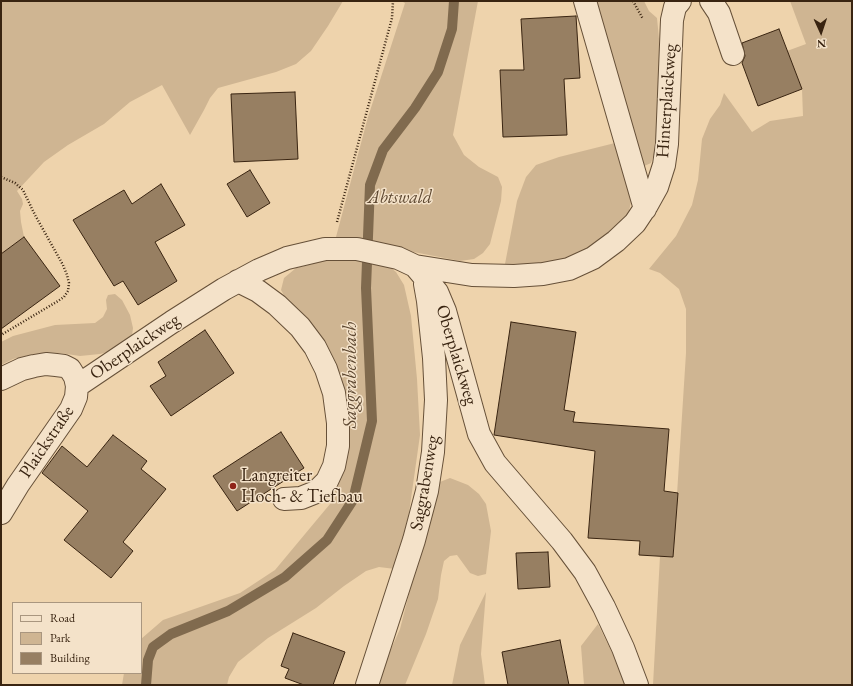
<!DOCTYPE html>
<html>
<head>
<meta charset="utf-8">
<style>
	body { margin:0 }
	#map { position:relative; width:853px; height:686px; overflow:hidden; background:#eed3ac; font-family:"EB Garamond",serif }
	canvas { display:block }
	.frame { position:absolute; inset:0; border:2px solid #392411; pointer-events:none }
	.legend { position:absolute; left:12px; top:602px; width:130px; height:72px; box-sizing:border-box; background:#f4e2c9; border:1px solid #a9967f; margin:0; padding:5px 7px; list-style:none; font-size:12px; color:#392411 }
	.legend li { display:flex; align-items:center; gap:8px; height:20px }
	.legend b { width:20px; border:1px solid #a9967f }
	.north { position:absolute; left:801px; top:12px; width:40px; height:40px; -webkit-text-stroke:3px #f4e2c9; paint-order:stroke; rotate:177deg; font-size:11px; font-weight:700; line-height:16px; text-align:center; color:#392411 }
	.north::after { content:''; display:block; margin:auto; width:14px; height:18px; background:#392411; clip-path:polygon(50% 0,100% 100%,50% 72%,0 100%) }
</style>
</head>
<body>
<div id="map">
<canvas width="853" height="686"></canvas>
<div class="frame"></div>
<ul class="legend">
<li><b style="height:5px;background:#f4e2c9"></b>Road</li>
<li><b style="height:11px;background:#cfb592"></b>Park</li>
<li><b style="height:11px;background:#977f62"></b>Building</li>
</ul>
<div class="north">N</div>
</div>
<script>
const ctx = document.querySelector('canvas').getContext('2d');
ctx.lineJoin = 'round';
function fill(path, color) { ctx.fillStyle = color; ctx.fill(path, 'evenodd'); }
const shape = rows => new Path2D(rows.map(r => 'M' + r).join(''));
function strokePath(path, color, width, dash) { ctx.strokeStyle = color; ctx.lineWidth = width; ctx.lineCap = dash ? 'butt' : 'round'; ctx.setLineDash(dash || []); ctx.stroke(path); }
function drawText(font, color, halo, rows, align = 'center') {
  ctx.font = font + ' "EB Garamond",serif'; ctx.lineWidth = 3; ctx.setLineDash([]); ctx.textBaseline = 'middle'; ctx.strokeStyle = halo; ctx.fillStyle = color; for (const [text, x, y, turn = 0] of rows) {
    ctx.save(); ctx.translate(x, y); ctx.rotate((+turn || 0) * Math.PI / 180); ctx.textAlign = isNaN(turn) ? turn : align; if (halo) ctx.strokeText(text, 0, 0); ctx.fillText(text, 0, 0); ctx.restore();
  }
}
fill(shape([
	[1,1,343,1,328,26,311,51,296,64,276,72,218,88,210,98,204,110,190,135,162,85,130,102,104,124,68,145,44,162,17,191,22,199,23,204,20,211,21,222,24,237,1,254],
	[401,1,478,1,453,135,464,155,479,167,498,177,502,187,501,201,490,244,483,253,474,259,460,261,336,237,368,117,405,3],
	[595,1,644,1,649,11,657,18,662,70,660,128,654,154,651,163,642,167],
	[790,1,852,1,852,685,653,685,660,556,673,557,686,353,686,309,679,289,660,273,649,269,676,236,692,205,698,180,702,139,710,119,720,105,724,93,752,132,770,121,803,116,802,89,787,51,806,44],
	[615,143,631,180,631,202,627,220,582,257,530,267,505,264,517,201,526,177,536,165,559,157],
	[356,258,385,263,396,272,404,285,411,316,417,379,420,435,409,513,395,569,379,567,366,571,344,586,316,608,268,638,238,662,229,677,227,685,122,685,124,673,141,673,141,639,163,620,240,593,275,570,330,504,345,464,349,416,337,367,316,332,290,306,281,290,284,278,296,268,328,260],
	[115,294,122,300,130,315,133,328,132,336,126,344,115,350,100,354,80,356,60,353,32,354,13,359,1,365,1,342,13,336,55,325,95,323,103,317,107,309,106,300,108,295],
	[450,478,468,485,479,494,486,504,491,531,486,574,478,576,470,573,457,555,450,556,444,561,441,575,438,599,426,634,405,685,375,685,400,629,432,504,440,482],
	[486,592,481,654,485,685,452,685,460,645],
	[598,624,628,685,584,685,581,646]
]), '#cfb592');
strokePath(shape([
	[146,685,148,660,153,647,171,634,228,611,285,577,327,540,353,500,372,421,366,288,370,185,383,150,415,108,438,72,452,29,454,1]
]), '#806a4e', 10);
const building = shape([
	[576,16,580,78,564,79,567,135,503,137,500,70,524,70,521,19,576,16],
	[779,29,802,89,758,106,742,63,745,56,742,43,779,29],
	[295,92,298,159,234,162,231,94,295,92],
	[250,170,270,203,247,217,227,184,250,170],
	[161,184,185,225,155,242,177,281,138,305,123,281,114,286,73,220,124,190,132,204,161,184],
	[24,237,60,286,1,329,1,254,24,237],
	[511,322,576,332,564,410,575,412,573,422,669,429,664,491,678,493,673,557,639,555,640,541,588,538,595,451,494,435,511,322],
	[205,330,234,373,171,416,150,386,166,376,158,362,205,330],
	[281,432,304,468,237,511,213,476,281,432],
	[113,435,147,461,141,469,166,489,123,542,133,551,111,578,64,540,88,511,42,473,62,446,87,467,113,435],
	[548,552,550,587,518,589,516,553,548,552],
	[293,633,345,652,333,685,304,685,285,678,289,669,281,666,293,633],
	[560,640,569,685,508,685,502,652,560,640]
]);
fill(building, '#977f62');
strokePath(building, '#392411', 1);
const minor = shape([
	[585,1,645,209],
	[711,1,719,13,733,54],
	[415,266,472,275,514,276,543,274,569,269,593,258,616,241,635,223,647,205,657,187,664,165,667,144,672,20,675,7,680,1],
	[238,281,258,291,277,305,300,327,315,347,326,369,334,393,338,423,338,446,334,466,327,481,316,492,301,498,284,499],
	[1,379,22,369,34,366,46,364,56,365,64,366,70,369,75,377,77,386,76,397,71,409,18,485,1,513],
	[77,386,172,322,224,289,259,270,287,258,325,249,357,249,398,258,415,266,437,292,445,311,479,434,495,463,562,541,585,572,604,607,623,648,637,685],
	[367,685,414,540,427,491,433,452,436,400,434,358,428,301,425,284]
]);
strokePath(minor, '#665038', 24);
strokePath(shape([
	[633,1,643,19],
	[1,177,15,183,23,190,35,215,63,265,67,275,69,283,68,291,64,297,58,301,1,335],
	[337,222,392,18,393,1]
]), '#392411', 2.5, [1, 2]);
strokePath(minor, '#f4e2c9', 22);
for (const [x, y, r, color] of [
	[233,486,4,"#8f2418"]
]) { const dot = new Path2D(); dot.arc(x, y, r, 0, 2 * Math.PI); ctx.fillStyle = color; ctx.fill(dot); strokePath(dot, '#f4e2c9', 1.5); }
drawText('18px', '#392411', '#f4e2c9', [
	["Hinterplaickweg",667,101,-86],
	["Oberplaickweg",135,347,-34],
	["Oberplaickweg",456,355,73],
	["Plaickstraße",47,442,-56],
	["Saggrabenweg",425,483,-80]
]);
drawText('italic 18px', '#5e4831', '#f4e2c9', [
	["Abtswald",400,198]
]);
drawText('18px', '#392411', '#f4e2c9', [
	["Langreiter",241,476],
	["Hoch- & Tiefbau",241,497]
], 'left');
drawText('italic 19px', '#5d4730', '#f4e2c9', [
	["Saggrabenbach",351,375,-90]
]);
</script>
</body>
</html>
